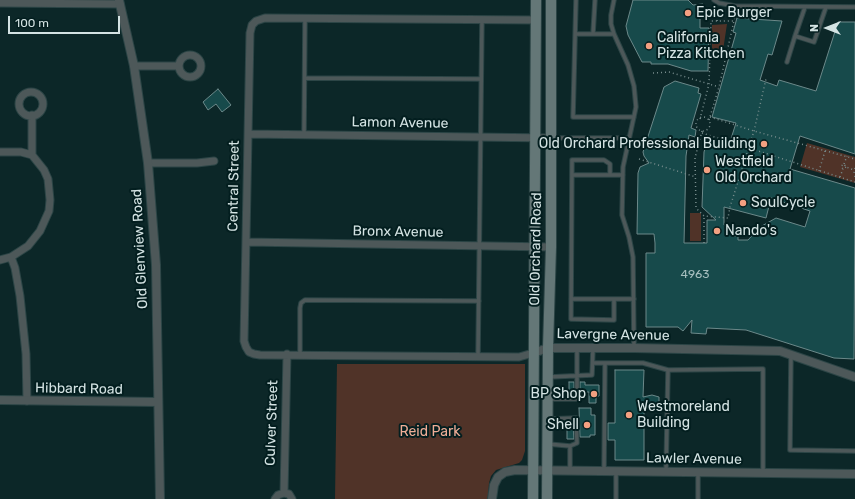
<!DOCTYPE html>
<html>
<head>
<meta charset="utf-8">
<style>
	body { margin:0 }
	#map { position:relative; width:855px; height:499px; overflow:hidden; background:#0c2728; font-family:Rubik,sans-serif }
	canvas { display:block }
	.north { position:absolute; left:807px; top:8px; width:40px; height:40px; -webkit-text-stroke:3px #031e1f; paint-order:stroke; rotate:270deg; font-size:11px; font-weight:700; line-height:16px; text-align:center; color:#d4e3e3 }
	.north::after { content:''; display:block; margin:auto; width:14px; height:18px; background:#d4e3e3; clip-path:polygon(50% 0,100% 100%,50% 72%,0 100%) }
	.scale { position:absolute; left:8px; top:16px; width:112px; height:18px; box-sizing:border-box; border:2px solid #d4e3e3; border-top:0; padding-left:5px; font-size:12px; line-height:14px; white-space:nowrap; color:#d4e3e3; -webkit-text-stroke:3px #031e1f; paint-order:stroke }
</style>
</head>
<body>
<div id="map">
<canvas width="855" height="499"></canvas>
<div class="north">N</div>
<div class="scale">100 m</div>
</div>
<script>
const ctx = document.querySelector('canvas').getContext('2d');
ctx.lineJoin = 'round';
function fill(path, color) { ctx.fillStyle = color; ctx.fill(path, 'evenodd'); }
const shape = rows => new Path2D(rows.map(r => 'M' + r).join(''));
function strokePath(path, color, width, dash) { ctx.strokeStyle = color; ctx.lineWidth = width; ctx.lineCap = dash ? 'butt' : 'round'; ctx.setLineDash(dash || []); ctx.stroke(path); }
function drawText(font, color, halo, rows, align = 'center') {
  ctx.font = font + ' Rubik,sans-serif'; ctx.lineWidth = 4; ctx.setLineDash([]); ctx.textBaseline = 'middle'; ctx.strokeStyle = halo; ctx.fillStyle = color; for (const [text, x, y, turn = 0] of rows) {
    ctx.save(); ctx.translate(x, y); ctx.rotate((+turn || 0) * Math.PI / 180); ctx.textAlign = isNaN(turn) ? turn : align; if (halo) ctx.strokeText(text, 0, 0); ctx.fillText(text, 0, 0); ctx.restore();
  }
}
fill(shape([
	[727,24,722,57,712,56,712,25],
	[807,143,855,157,855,183,800,167],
	[690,213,701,213,701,241,690,241],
	[337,364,525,364,525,451,522,460,519,463,496,470,491,476,489,483,488,499,335,499]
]), '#503328');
const building = shape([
	[633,0,688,0,693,5,703,4,703,13,700,14,700,28,709,28,708,71,691,71,668,64,651,64,651,62,642,62,628,35,626,26,633,0],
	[737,18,782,21,772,55,768,54,760,80,777,86,779,80,816,91,838,22,855,22,855,154,800,136,790,169,855,188,854,359,834,358,746,330,707,328,706,334,691,333,692,320,683,331,678,327,646,327,646,253,655,253,655,243,654,234,637,234,638,173,640,167,649,163,644,156,643,152,664,87,675,81,699,88,698,93,701,94,691,128,696,130,695,137,689,135,686,156,684,243,707,243,707,220,716,220,702,207,704,152,708,138,729,145,736,123,712,117,736,33,733,32,737,18],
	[771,198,810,211,805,227,776,218,760,227,748,240,738,240,738,236,732,236,727,231,727,225,724,225,724,207,766,218,771,198],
	[218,89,231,105,222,112,216,104,208,110,203,102,218,89],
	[615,370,644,370,643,397,652,395,659,397,659,406,652,407,644,406,644,460,615,460,615,440,608,440,608,423,615,423,615,370],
	[569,382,574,382,574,392,569,392,569,382],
	[580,382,585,382,585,385,599,385,599,396,596,396,596,403,589,403,589,392,580,392,580,382],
	[579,408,591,408,591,415,595,415,595,435,590,435,590,437,580,437,579,408],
	[567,425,573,425,574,439,567,439,567,425]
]);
fill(building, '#174a4b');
strokePath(building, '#6c898a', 1);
const service = shape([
	[576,0,573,117,634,117],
	[614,0,611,15,611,24,614,34,628,65,634,86,636,107,623,167,622,215,629,237,633,257,634,347],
	[714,0,719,3,735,6,855,7],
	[805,7,795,36,814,42,826,7],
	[576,34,614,34],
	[593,34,595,0],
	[787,62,795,36],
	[305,78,481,79],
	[304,135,305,18],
	[551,138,628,138],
	[572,175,623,175],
	[610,175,610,164,604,160,572,160,571,319,614,320,614,299],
	[571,299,634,299],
	[300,354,300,308,301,303,305,300,479,301],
	[791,355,790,450,855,451],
	[478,356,482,19],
	[593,363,643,363,668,370,763,369,763,472],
	[549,377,592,375,593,348],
	[549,399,577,399,577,348],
	[548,419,576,418,577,443,570,446],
	[548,444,570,446,570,471],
	[604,470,605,363],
	[666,472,668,370],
	[616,499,616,471],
	[698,499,698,472]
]);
const minor = shape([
	[0,3,120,4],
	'179 66a11 11 0 1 1 22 0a11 11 0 1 1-22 0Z',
	[134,66,179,66],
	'19 104a12 12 0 1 1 24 0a12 12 0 1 1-24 0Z',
	[248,134,551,138],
	[0,152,21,152,32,155],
	[148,163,197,163,214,161],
	[246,242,551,247],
	[11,257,15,268,20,296,26,354,27,401],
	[0,260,11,257,28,246,40,231,49,211,50,200,48,179,44,170,32,155,32,115],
	[533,353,519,357,260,355,254,354,249,352,246,347,244,341,250,33,252,25,256,21,265,18,536,20],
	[284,493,287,354],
	[275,499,278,495,284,493,289,494,292,499]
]);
const tertiary = shape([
	[119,0,134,66,148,163,156,265,160,499],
	[533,353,548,348,634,348,780,351,855,377],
	[0,400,158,402],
	[492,499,494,485,498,477,505,472,515,470,855,474]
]);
const secondary = shape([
	[533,499,536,0],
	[547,499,548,348,551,247,551,0]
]);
strokePath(service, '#2c4546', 5.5);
strokePath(minor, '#2c4546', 9);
strokePath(tertiary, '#2c4546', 10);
strokePath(secondary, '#2c4546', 12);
strokePath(shape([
	[717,21,718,14],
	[653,73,669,72,719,87],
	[710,117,754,131,855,159],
	'696 124a7 7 0 1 1 14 0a7 7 0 1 1-14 0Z',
	[700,119,709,84,711,21,733,21],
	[709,120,719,87,736,12],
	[702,131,695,158,696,208,704,216,728,218,730,207,754,131,766,79],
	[702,133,855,182],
	[639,159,696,177],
	[844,164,847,156],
	[846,167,843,169,841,166,844,164,846,167,854,170],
	[855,168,854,173,855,177],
	[819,171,825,151],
	[840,177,843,169],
	[704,243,704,216]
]), '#798e8e', 1.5, [1, 3]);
strokePath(service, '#4d5859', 3.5);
strokePath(minor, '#4d5859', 7);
strokePath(tertiary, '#4d5859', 8);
strokePath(secondary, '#647777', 10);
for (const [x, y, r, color] of [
	[688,13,4,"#f3a081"],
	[649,46,4,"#f3a081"],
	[764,144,4,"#f3a081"],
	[707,170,4,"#f3a081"],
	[743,203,4,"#f3a081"],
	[717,231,4,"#f3a081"],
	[594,394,4,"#f3a081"],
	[629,415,4,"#f3a081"],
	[587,425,4,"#f3a081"]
]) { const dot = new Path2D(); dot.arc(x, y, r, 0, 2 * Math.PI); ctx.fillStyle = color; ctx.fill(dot); strokePath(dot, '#031e1f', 1.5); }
drawText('12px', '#a5bdbd', null, [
	["4963",695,275]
]);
drawText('14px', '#d4e3e3', '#031e1f', [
	["Epic Burger",696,13],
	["California",657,38],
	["Pizza Kitchen",657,54],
	["Old Orchard Professional Building",756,144,"right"],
	["Westfield",715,162],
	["Old Orchard",715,178],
	["SoulCycle",751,203],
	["Nando's",725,231],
	["BP Shop",586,394,"right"],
	["Westmoreland",637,407],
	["Building",637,423],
	["Shell",579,425,"right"]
], 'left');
drawText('14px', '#d4e3e3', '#031e1f', [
	["Lamon Avenue",400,123,1],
	["Central Street",234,186,-89],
	["Bronx Avenue",398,232,1],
	["Old Glenview Road",140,249,-93],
	["Old Orchard Road",536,249,-89],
	["Lavergne Avenue",613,335,1],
	["Hibbard Road",79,389,1],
	["Culver Street",272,423,-88],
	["Lawler Avenue",694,459,1]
]);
drawText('14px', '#eead96', '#031e1f', [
	["Reid Park",430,432]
]);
</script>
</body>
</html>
